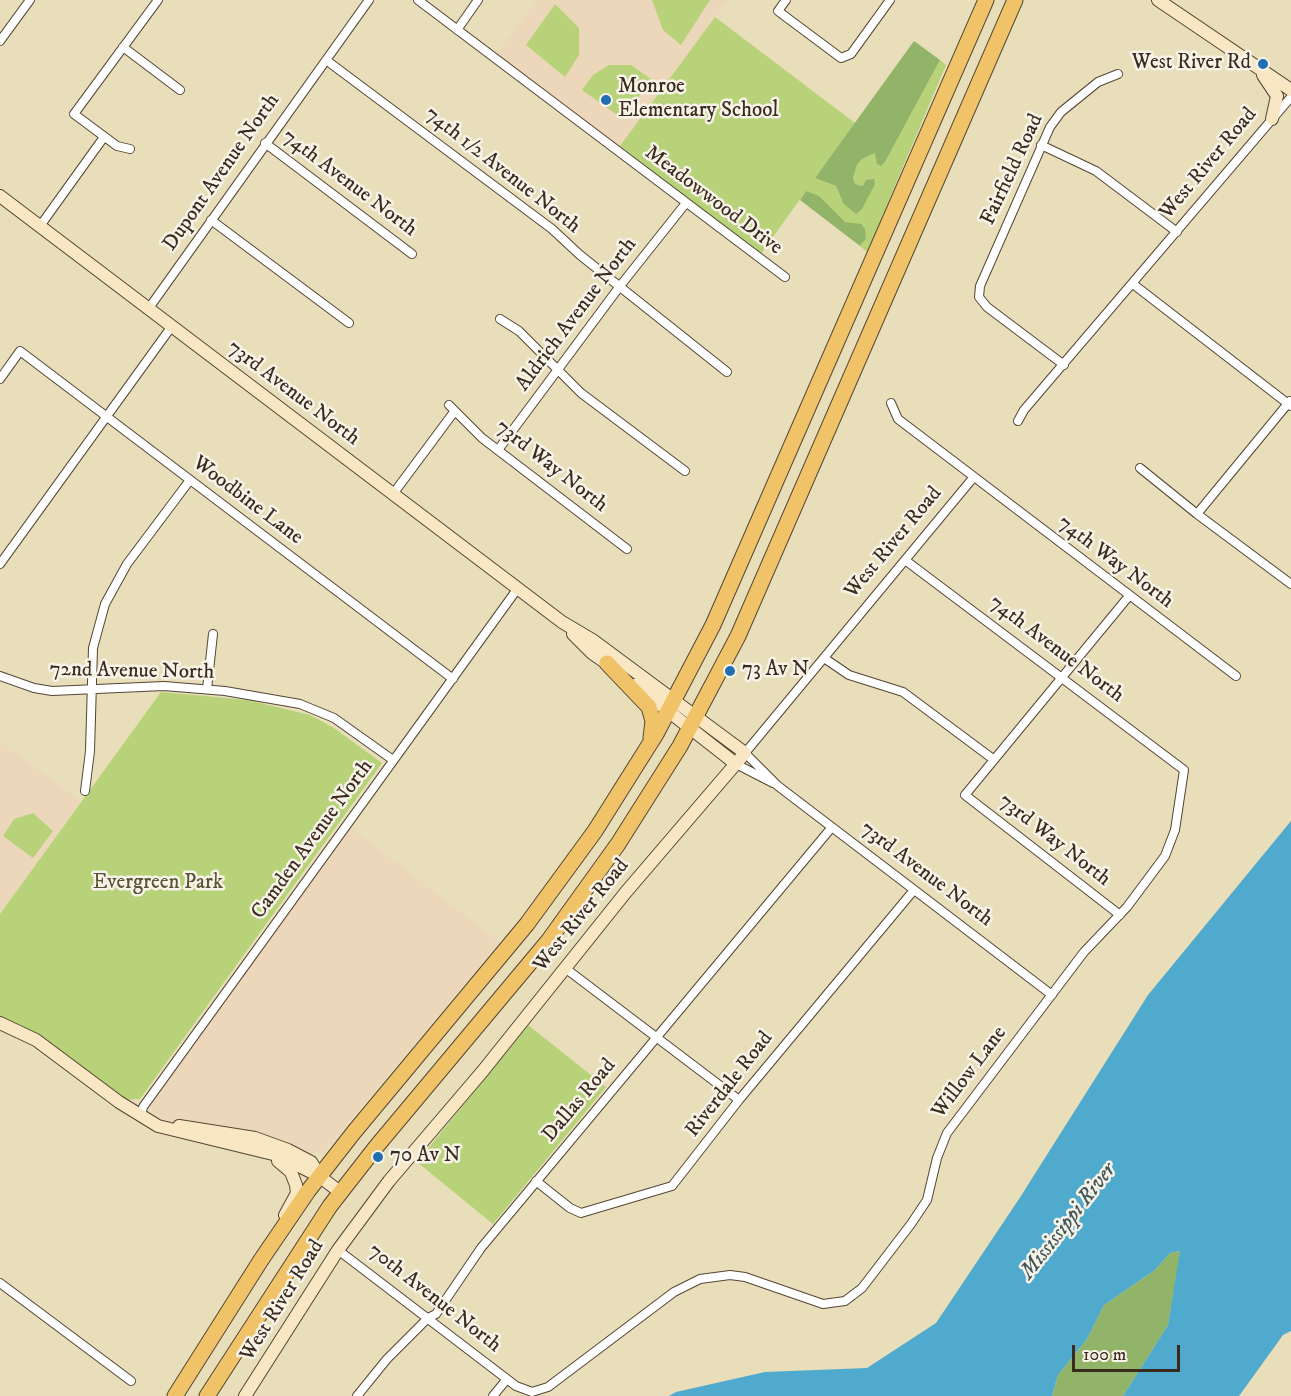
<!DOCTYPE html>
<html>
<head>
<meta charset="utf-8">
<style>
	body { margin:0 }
	#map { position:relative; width:1291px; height:1396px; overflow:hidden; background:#e8deba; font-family:"IM FELL DW Pica",serif }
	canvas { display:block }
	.scale { position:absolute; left:1072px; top:1345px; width:108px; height:27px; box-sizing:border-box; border:3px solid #3b2a1e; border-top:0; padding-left:8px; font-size:18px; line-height:21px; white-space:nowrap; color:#3b2a1e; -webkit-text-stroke:4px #f7f3e8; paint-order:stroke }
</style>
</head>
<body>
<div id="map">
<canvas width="1291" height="1396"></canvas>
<div class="scale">100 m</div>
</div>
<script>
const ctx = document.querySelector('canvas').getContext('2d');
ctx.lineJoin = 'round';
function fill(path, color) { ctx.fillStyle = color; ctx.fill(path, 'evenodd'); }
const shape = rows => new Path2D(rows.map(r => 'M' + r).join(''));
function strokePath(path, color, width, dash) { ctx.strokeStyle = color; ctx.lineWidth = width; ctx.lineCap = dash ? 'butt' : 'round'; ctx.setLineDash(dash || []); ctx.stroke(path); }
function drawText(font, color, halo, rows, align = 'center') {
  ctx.font = font + ' "IM FELL DW Pica",serif'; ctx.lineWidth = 5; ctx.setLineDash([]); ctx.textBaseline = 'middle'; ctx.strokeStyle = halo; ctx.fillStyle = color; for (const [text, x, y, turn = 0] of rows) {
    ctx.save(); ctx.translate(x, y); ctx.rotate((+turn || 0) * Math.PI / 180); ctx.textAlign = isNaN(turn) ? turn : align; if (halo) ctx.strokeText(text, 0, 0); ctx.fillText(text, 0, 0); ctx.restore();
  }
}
fill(shape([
	[537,0,728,0,620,146,497,53],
	[0,742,81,801,0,914],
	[348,826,500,942,327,1148,321,1152,308,1154,269,1136,231,1128,165,1120,154,1114,150,1105]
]), '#edd7ba');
fill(shape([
	[652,0,710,0,681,45,663,30],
	[555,4,579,28,579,55,565,77,526,45],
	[715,17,855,123,815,178,836,186,843,203,864,186,855,184,853,178,857,165,862,159,875,153,878,158,885,162,940,60,946,65,867,252,860,246,866,239,853,224,845,222,806,191,760,255,620,146],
	[609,65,631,65,651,79,623,119,582,90,593,75],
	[161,692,248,700,310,715,334,728,382,763,140,1099,125,1100,40,1036,19,1024,0,1017,0,914],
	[33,813,53,831,33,858,3,836,14,819],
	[528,1025,606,1087,493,1224,417,1162]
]), '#b7d278');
fill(shape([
	[914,41,940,60,885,162,881,166,877,164,875,153,862,159,857,165,853,178,855,184,863,186,866,180,874,179,875,184,862,209,856,214,843,203,836,186,815,178],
	[806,191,819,196,845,222,861,224,865,229,866,239,860,246,800,200],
	[1181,1251,1168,1325,1123,1396,1052,1396,1058,1375,1087,1339,1104,1305,1155,1270,1170,1253]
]), '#91b468');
fill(shape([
	[1291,821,1291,1331,1283,1335,1239,1396,1123,1396,1168,1325,1180,1251,1170,1253,1155,1270,1104,1305,1087,1339,1058,1375,1052,1396,669,1396,676,1392,765,1372,867,1368,936,1323,1019,1199,1148,995]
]), '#4faacd');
const street = shape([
	[418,0,785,277],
	[786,0,778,11,841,58,851,54,890,0],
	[457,30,478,0],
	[0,41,30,0],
	[123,47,180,90],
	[326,60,552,229,580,255,727,372],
	[265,143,412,254],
	[1041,145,1096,171,1177,232],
	[130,149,117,146,74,114,158,0],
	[211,220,349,323],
	[40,226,104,137],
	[1133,284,1291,406],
	[149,308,369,0],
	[500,319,519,331,581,393,685,471],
	[1064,365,987,307,979,297,980,286,1050,127,1061,112,1098,82,1118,74],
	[0,379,20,351,453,679],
	[891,403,898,419,1236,676],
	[449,405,482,438,627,549],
	[1018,421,1024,410,1291,97],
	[498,450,620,286,686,203],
	[1140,468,1197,514,1291,584],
	[973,478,745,753,778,786,1052,995],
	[393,494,454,412],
	[1197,514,1290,401],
	[0,564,172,326],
	[824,658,849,675,903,692,993,759],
	[0,676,34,688,52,691,164,686,225,691,300,704,334,718,393,760],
	[207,689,213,634],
	[736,764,773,783],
	[85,791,90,751,93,648,105,604,127,564,190,480],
	[1120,915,965,795,1129,596],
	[565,968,739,1100],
	[141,1116,143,1107,518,588],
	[536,1181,570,1208,581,1213,672,1186,739,1100,914,890],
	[338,1250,516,1386,532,1392,548,1387,674,1292,700,1279,730,1275,745,1277,823,1304,845,1301,862,1288,911,1224,927,1200,937,1158,947,1133,1084,952,1127,907,1165,856,1175,830,1184,770,905,560],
	[0,1283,131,1381],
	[357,1396,387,1359,428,1318,436,1314,481,1248,832,827],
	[493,1396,507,1379]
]);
const secondary = shape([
	[1158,0,1291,90],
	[1263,75,1277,96,1272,119],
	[0,196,562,622,594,641,745,753,626,892,482,1072,389,1181,338,1250,245,1396],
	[573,634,592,653,612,667],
	[635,685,736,764],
	[0,1023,36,1040,119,1102,158,1126,277,1155,319,1176,340,1192],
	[179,1126,255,1138,288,1150,311,1162,319,1175],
	[278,1161,291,1172,296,1185,297,1193,285,1215]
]);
const highway = shape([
	[607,663,649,707,653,721,651,738],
	[175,1396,261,1260,308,1191,354,1132,527,924,595,831,656,734,713,625,986,0],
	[207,1396,330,1206,376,1147,549,940,618,844,680,746,738,636,1015,0]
]);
strokePath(street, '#554535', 10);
strokePath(secondary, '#554535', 14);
strokePath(highway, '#554535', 17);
strokePath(street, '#fff', 8);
strokePath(secondary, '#f9e7c3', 12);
strokePath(highway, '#f0c369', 15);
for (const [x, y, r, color] of [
	[1263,64,6,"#1f6fb2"],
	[606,100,6,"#1f6fb2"],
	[730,671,6,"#1f6fb2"],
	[378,1157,6,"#1f6fb2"]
]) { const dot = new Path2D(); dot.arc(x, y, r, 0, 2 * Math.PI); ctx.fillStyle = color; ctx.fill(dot); strokePath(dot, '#f7f3e8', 2); }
drawText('21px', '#3b2a1e', '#f7f3e8', [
	["West River Rd",1251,64,"right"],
	["Monroe",618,88],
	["Elementary School",618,112],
	["73 Av N",742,671],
	["70 Av N",390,1157]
], 'left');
drawText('21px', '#3b2a1e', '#f7f3e8', [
	["West River Road",1209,164,-50],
	["Fairfield Road",1013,170,-65],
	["74th 1/2 Avenue North",502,171,38],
	["Dupont Avenue North",222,173,-55],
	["74th Avenue North",349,184,37],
	["Meadowwood Drive",713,201,37],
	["Aldrich Avenue North",577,315,-53],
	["73rd Avenue North",293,394,37],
	["73rd Way North",551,467,38],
	["Woodbine Lane",247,501,37],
	["West River Road",894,543,-50],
	["74th Way North",1115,563,37],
	["74th Avenue North",1056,650,37],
	["72nd Avenue North",132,672,1],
	["Camden Avenue North",313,840,-54],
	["73rd Way North",1054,841,38],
	["73rd Avenue North",926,875,37],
	["West River Road",582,916,-51],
	["Willow Lane",970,1073,-53],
	["Riverdale Road",730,1085,-52],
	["Dallas Road",580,1101,-50],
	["70th Avenue North",434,1299,38],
	["West River Road",283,1301,-58]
]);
drawText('21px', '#5a5434', '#f7f3e8', [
	["Evergreen Park",158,884]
]);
drawText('italic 22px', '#42575b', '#f7f3e8', [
	["Mississippi River",1069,1222,-52]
]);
</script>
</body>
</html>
